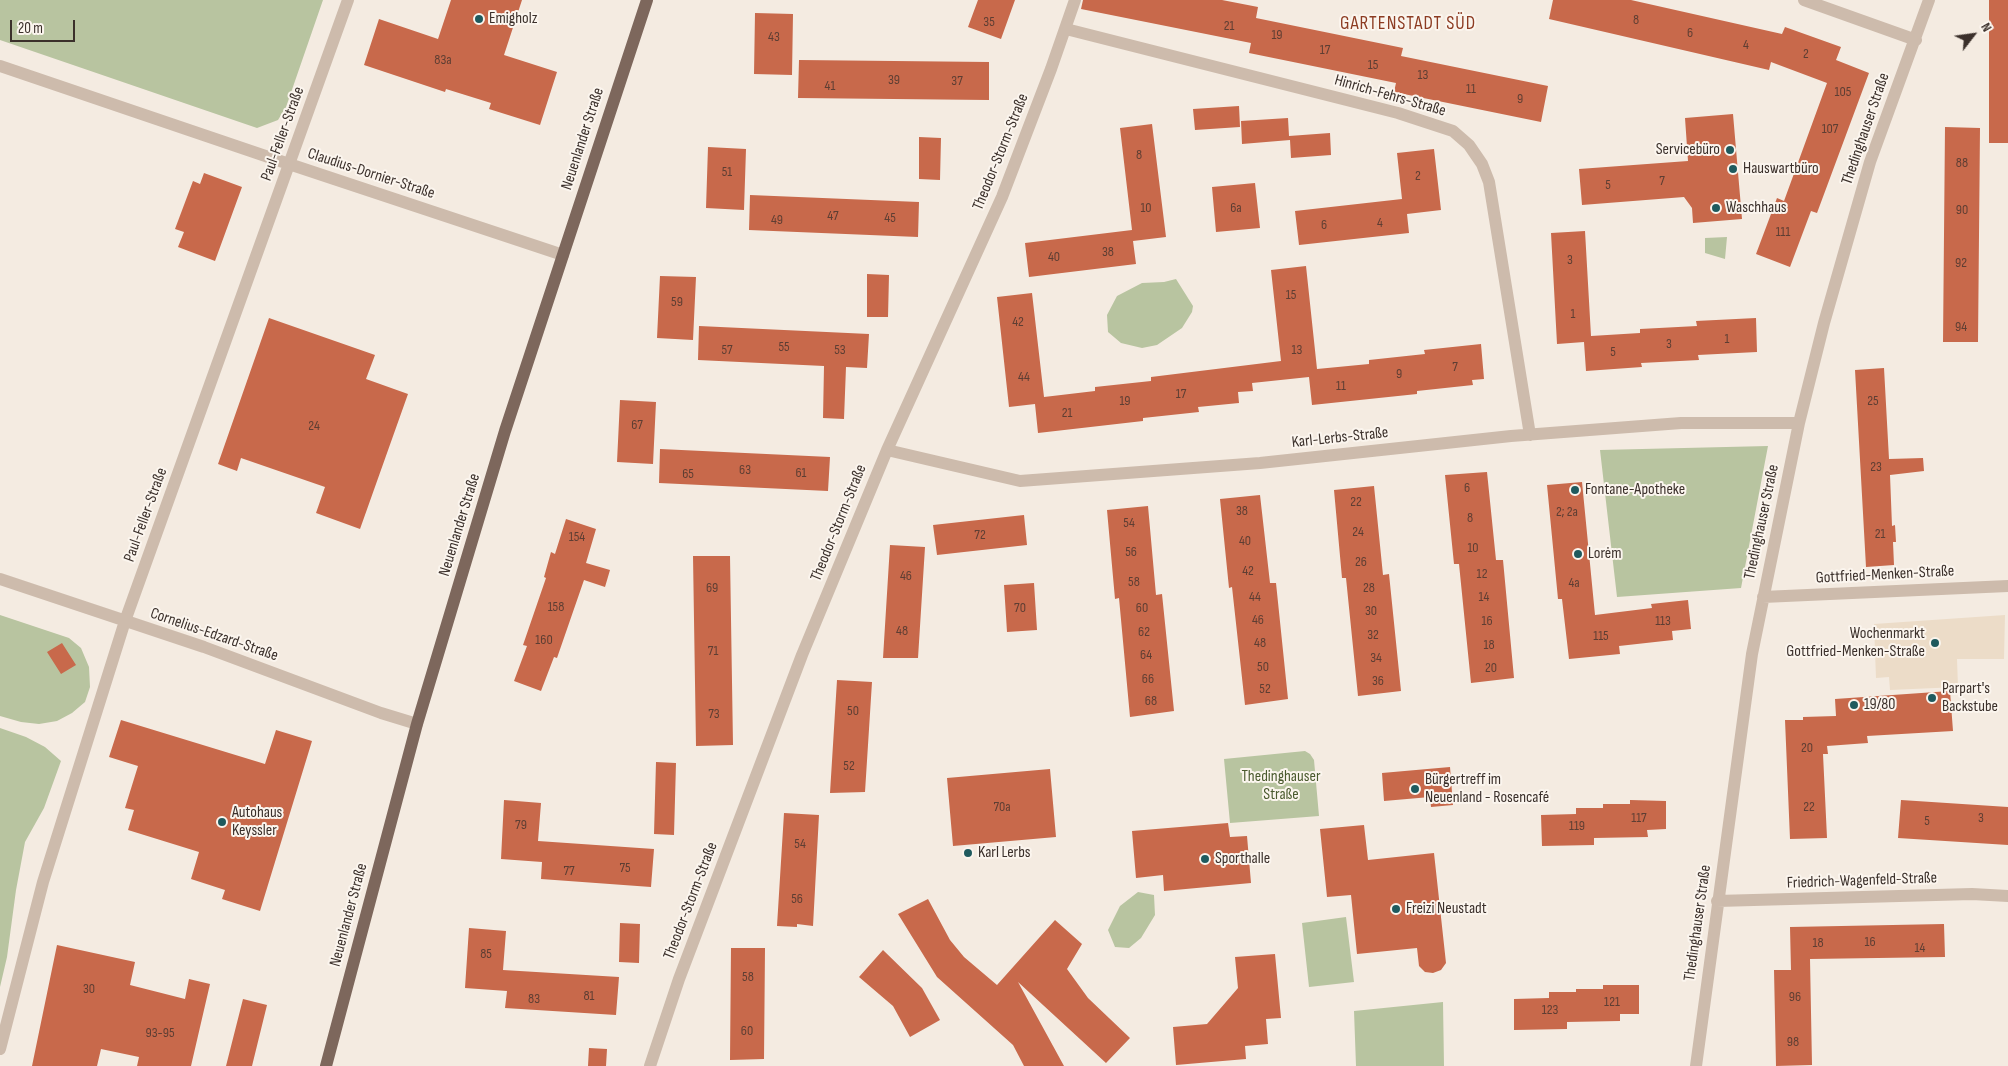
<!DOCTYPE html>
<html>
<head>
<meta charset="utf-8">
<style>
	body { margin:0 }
	#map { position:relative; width:2008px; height:1066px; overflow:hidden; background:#f4ebe1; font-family:"Sofia Sans Condensed",sans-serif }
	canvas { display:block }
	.north { position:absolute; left:1948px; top:10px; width:50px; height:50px; -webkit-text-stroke:4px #fbf5ee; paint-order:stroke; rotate:60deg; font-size:14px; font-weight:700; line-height:20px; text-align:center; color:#3b302b }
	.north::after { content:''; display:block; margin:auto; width:18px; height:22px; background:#3b302b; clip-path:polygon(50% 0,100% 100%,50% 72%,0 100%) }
	.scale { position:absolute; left:10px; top:20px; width:65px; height:22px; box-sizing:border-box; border:2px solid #3b302b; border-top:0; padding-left:6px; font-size:15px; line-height:18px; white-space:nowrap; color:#3b302b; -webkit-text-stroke:4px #fbf5ee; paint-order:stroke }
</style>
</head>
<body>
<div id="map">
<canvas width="2008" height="1066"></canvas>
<div class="north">N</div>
<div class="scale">20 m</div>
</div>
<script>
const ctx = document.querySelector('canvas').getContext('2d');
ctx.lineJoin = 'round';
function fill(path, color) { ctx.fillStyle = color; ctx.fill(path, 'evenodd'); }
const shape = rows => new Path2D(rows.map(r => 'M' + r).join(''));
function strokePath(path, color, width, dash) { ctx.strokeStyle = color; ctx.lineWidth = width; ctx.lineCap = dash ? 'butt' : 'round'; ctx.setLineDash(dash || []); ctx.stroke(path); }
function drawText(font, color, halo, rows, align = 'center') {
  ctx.font = font + ' "Sofia Sans Condensed",sans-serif'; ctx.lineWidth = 4; ctx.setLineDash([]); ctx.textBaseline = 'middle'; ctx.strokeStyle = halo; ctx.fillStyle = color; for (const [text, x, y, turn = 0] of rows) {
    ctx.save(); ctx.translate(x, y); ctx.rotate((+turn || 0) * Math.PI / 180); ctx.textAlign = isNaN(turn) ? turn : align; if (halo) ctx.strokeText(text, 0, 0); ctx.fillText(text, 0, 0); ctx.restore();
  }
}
fill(shape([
	[0,0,323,0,286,107,278,120,257,128,0,40],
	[1727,237,1725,259,1705,253,1705,238],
	[1176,279,1193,306,1192,312,1182,328,1157,345,1142,348,1121,343,1108,332,1107,315,1117,296,1142,283,1164,282],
	[1768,446,1741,588,1617,597,1600,450],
	[0,615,69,638,81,648,89,667,90,687,85,702,72,713,57,721,39,724,21,722,0,716],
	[0,728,26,737,45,747,61,761,44,808,25,842,16,890,7,957,0,987],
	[1305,751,1310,754,1314,760,1319,816,1230,823,1224,759],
	[1138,892,1154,895,1155,915,1141,938,1129,948,1115,947,1108,930,1120,906],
	[1346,917,1354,982,1309,987,1302,923],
	[1443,1002,1444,1066,1356,1066,1354,1011]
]), '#b8c4a0');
fill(shape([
	[2005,615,2004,659,1957,659,1958,687,1890,690,1889,677,1876,678,1874,624]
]), '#ecdcc8');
fill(shape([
	[451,0,522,0,504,55,557,72,540,125,489,109,491,103,446,89,445,92,364,65,379,19,438,39],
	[978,0,1015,0,1001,39,968,27],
	[1083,0,1222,0,1258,7,1256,18,1403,48,1401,56,1548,86,1541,122,1394,92,1396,83,1249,53,1251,43,1081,9],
	[1553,0,1631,0,1782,34,1785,27,1841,47,1836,60,1869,73,1817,213,1811,211,1790,267,1756,254,1777,198,1784,201,1827,83,1771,62,1769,70,1549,19],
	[1989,0,2008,0,2008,143,1989,143],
	[755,13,793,14,792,75,754,74],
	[799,60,989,62,989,100,798,98],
	[1239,106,1240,127,1195,130,1193,109],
	[1733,114,1742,219,1693,223,1692,208,1684,197,1582,205,1579,169,1688,161,1685,118],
	[1288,118,1289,136,1330,133,1331,155,1291,158,1290,140,1242,144,1241,121],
	[1152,124,1166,237,1133,241,1136,264,1029,277,1025,243,1132,230,1120,128],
	[1945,127,1980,128,1978,342,1943,342],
	[919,137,941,138,940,180,919,179],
	[708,147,746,149,744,210,706,208],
	[1434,149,1441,210,1407,214,1409,233,1299,245,1295,211,1402,199,1397,153],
	[204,173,242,187,215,261,178,247,184,232,175,229,193,181,200,184],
	[1255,183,1260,228,1216,232,1212,187],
	[750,195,919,202,918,237,749,230],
	[1585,231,1591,336,1640,333,1640,329,1697,326,1696,321,1756,318,1757,352,1698,355,1699,360,1641,363,1642,367,1586,371,1584,342,1557,344,1551,233],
	[1306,266,1317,369,1369,364,1369,360,1425,354,1424,350,1481,344,1484,379,1472,380,1473,385,1417,391,1417,394,1312,405,1309,377,1252,383,1253,391,1238,392,1239,403,1198,407,1199,412,1143,418,1143,421,1038,433,1035,404,1009,407,997,297,1032,293,1044,397,1095,391,1095,387,1151,381,1151,377,1281,361,1271,270],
	[867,274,889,275,888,317,867,317],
	[660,276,696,277,693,340,657,338],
	[269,318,375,355,366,379,408,394,360,529,316,513,325,487,241,458,237,471,218,464],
	[699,326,869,334,867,368,846,367,844,419,823,418,824,366,698,360],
	[1884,368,1889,459,1923,458,1924,471,1890,475,1892,526,1895,525,1896,542,1893,542,1894,565,1866,567,1855,370],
	[620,400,656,402,653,464,617,462],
	[660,449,830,457,828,491,659,483],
	[1487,472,1496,560,1503,560,1514,678,1471,683,1459,564,1454,564,1445,475],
	[1582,482,1595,615,1652,608,1651,604,1688,600,1691,629,1672,631,1673,640,1619,646,1620,654,1569,659,1562,599,1558,599,1547,485],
	[1374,486,1383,575,1389,574,1401,691,1358,696,1346,578,1342,578,1334,490],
	[1260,495,1270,583,1276,583,1288,699,1245,705,1232,587,1229,588,1220,499],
	[1148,506,1156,595,1162,594,1174,711,1130,717,1119,598,1115,599,1107,510],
	[1024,515,1027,545,937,555,933,525],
	[566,519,596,529,586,563,610,570,605,587,584,580,557,658,554,657,541,691,514,681,527,646,523,645,546,578,544,577,551,552,555,554],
	[890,545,925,547,918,658,883,658],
	[693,556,730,556,733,745,696,746],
	[1034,583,1037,630,1007,632,1004,585],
	[62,643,76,665,61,674,47,652],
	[837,680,872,682,865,792,830,793],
	[1950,691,1953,731,1867,736,1868,743,1827,746,1828,754,1823,754,1827,838,1790,839,1785,720,1803,720,1803,717,1836,716,1835,699],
	[121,720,265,764,276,730,312,741,260,911,222,899,225,890,191,879,199,852,128,830,134,810,125,808,138,766,109,757],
	[656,762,676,763,674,835,654,834],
	[1450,767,1453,805,1431,807,1430,797,1384,801,1382,773],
	[1050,769,1056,837,953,846,947,778],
	[504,800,541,803,538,841,654,849,651,887,541,879,542,862,501,859],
	[1630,800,1666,801,1666,829,1647,830,1648,837,1594,838,1594,845,1542,846,1541,815,1576,814,1576,808,1603,808,1603,804,1630,804],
	[1901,800,2008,807,2008,845,1898,838],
	[784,813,819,815,813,926,797,924,797,927,777,926],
	[1228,823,1230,837,1247,836,1251,883,1164,891,1163,875,1136,878,1132,831],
	[1364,825,1368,860,1434,853,1446,963,1441,970,1433,973,1425,972,1419,966,1417,948,1357,954,1351,895,1327,897,1320,829],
	[928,899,950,940,964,957,997,985,1055,920,1082,944,1067,969,1088,998,1130,1038,1106,1063,1018,982,1064,1066,1024,1066,1013,1045,937,977,898,914],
	[620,923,640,924,639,963,619,962],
	[1944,924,1945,957,1810,959,1812,1065,1776,1066,1774,970,1791,970,1790,927],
	[469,928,506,931,503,970,619,977,616,1015,505,1008,507,991,465,988],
	[57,945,135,962,130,985,185,999,189,979,210,984,191,1066,137,1066,139,1057,101,1049,97,1066,32,1066],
	[731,948,765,948,764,1059,730,1060],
	[883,950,922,988,940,1020,910,1037,893,1006,859,977],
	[1275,954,1281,1018,1266,1019,1268,1044,1245,1046,1246,1059,1176,1065,1173,1027,1207,1024,1238,988,1235,957],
	[1603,985,1639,985,1639,1014,1620,1014,1620,1021,1567,1022,1567,1029,1514,1030,1514,999,1549,998,1549,992,1576,992,1576,989,1603,989],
	[243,999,267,1005,252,1066,226,1066],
	[589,1048,607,1049,606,1066,588,1066]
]), '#c8694b');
strokePath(shape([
	[1804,0,1916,40],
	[1066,29,1398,113,1453,131,1469,145,1482,164,1489,182,1530,435],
	[0,66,289,164,563,255],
	[887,450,1020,481,1260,463,1511,436,1681,423,1799,423],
	[0,579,204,647,381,713,417,724],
	[1763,597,2008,586],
	[1717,901,1972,894,2008,896],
	[0,1049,43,882,125,621,348,0],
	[650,1066,679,979,802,655,887,450,1002,197,1051,69,1075,0],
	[1696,1066,1752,654,1799,423,1824,323,1870,162,1929,0]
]), '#cdbbac', 12);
strokePath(shape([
	[326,1066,417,724,505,431,647,0]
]), '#7d675c', 12);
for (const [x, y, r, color] of [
	[479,19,5,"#1f5a5e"],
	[1730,150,5,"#1f5a5e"],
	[1733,169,5,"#1f5a5e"],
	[1716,208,5,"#1f5a5e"],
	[1575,490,5,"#1f5a5e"],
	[1578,554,5,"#1f5a5e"],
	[1935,643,5,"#1f5a5e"],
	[1932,698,5,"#1f5a5e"],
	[1854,705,5,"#1f5a5e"],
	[1415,789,5,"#1f5a5e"],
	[222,822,5,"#1f5a5e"],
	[968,853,5,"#1f5a5e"],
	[1205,859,5,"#1f5a5e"],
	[1396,909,5,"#1f5a5e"]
]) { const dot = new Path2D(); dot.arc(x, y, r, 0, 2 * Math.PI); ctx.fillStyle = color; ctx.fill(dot); strokePath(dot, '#fbf5ee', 2); }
drawText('14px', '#5e3e33', null, [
	["8",1636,20],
	["35",989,22],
	["21",1229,26],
	["6",1690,33],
	["19",1277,35],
	["43",774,37],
	["4",1746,45],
	["17",1325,50],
	["2",1806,54],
	["83a",443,60],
	["15",1373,65],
	["13",1423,75],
	["39",894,80],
	["37",957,81],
	["41",830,86],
	["11",1471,89],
	["105",1843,92],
	["9",1520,99],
	["107",1830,129],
	["8",1139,155],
	["88",1962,163],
	["51",727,172],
	["2",1418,176],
	["7",1662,181],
	["5",1608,185],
	["10",1146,208],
	["6a",1236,208],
	["90",1962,210],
	["47",833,216],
	["45",890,218],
	["49",777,220],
	["4",1380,223],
	["6",1324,225],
	["111",1783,232],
	["38",1108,252],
	["40",1054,257],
	["3",1570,260],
	["92",1961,263],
	["15",1291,295],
	["59",677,302],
	["1",1573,314],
	["42",1018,322],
	["94",1961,327],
	["1",1727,339],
	["3",1669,344],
	["55",784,347],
	["57",727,350],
	["53",840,350],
	["13",1297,350],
	["5",1613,352],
	["7",1455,367],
	["9",1399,374],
	["44",1024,377],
	["11",1341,386],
	["17",1181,394],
	["19",1125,401],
	["25",1873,401],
	["21",1067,413],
	["67",637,425],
	["24",314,426],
	["23",1876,467],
	["63",745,470],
	["61",801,473],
	["65",688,474],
	["6",1467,488],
	["22",1356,502],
	["38",1242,511],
	["2; 2a",1567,512],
	["8",1470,518],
	["54",1129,523],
	["24",1358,532],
	["21",1880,534],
	["72",980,535],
	["154",577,537],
	["40",1245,541],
	["10",1473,548],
	["56",1131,552],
	["26",1361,562],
	["42",1248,571],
	["12",1482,574],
	["46",906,576],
	["58",1134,582],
	["4a",1574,583],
	["69",712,588],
	["28",1369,588],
	["44",1255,597],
	["14",1484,597],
	["158",556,607],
	["70",1020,608],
	["60",1142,608],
	["30",1371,611],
	["46",1258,620],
	["16",1487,621],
	["113",1663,621],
	["48",902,631],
	["62",1144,632],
	["32",1373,635],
	["115",1601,636],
	["160",544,640],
	["48",1260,643],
	["18",1489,645],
	["71",713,651],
	["64",1146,655],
	["34",1376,658],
	["50",1263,667],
	["20",1491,668],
	["66",1148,679],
	["36",1378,681],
	["52",1265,689],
	["68",1151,701],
	["50",853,711],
	["73",714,714],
	["20",1807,748],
	["52",849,766],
	["70a",1002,807],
	["22",1809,807],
	["117",1639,818],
	["3",1981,818],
	["5",1927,821],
	["79",521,825],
	["119",1577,826],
	["54",800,844],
	["75",625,868],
	["77",569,871],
	["56",797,899],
	["16",1870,942],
	["18",1818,943],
	["14",1920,948],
	["85",486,954],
	["58",748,977],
	["30",89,989],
	["81",589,996],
	["96",1795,997],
	["83",534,999],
	["121",1612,1002],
	["123",1550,1010],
	["60",747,1031],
	["93-95",160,1033],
	["98",1793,1042]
]);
drawText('16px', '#3b302b', '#fbf5ee', [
	["Emigholz",489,19],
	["Servicebüro",1720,150,"right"],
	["Hauswartbüro",1743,169],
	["Waschhaus",1726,208],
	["Fontane-Apotheke",1585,490],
	["Lorėm",1588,554],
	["Wochenmarkt",1925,634,"right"],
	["Gottfried-Menken-Straße",1925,652,"right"],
	["Parpart's",1942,689],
	["Backstube",1942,707],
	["19/80",1864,705],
	["Bürgertreff im",1425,780],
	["Neuenland - Rosencafé",1425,798],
	["Autohaus",232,813],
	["Keyssler",232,831],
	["Karl Lerbs",978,853],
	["Sporthalle",1215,859],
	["Freizi Neustadt",1406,909]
], 'left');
drawText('16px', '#3b302b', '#fbf5ee', [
	["Hinrich-Fehrs-Straße",1390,96,16],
	["Thedinghauser Straße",1866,129,-71],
	["Paul-Feller-Straße",283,134,-70],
	["Neuenlander Straße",583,139,-72],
	["Theodor-Storm-Straße",1001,152,-68],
	["Claudius-Dornier-Straße",371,174,18],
	["Karl-Lerbs-Straße",1340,438,-6],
	["Paul-Feller-Straße",146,515,-70],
	["Thedinghauser Straße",1762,522,-78],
	["Theodor-Storm-Straße",839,523,-68],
	["Neuenlander Straße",460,525,-73],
	["Gottfried-Menken-Straße",1885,575,-3],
	["Cornelius-Edzard-Straße",214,635,19],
	["Friedrich-Wagenfeld-Straße",1862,881,-2],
	["Theodor-Storm-Straße",691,901,-69],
	["Neuenlander Straße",349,915,-75],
	["Thedinghauser Straße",1698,923,-82]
]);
drawText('16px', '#4a5a2e', '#fbf5ee', [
	["Thedinghauser",1281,777],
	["Straße",1281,795]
]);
ctx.letterSpacing = '1px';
drawText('19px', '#8c3b22', '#fbf5ee', [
	["GARTENSTADT SÜD",1408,24]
]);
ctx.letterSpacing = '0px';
</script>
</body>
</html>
